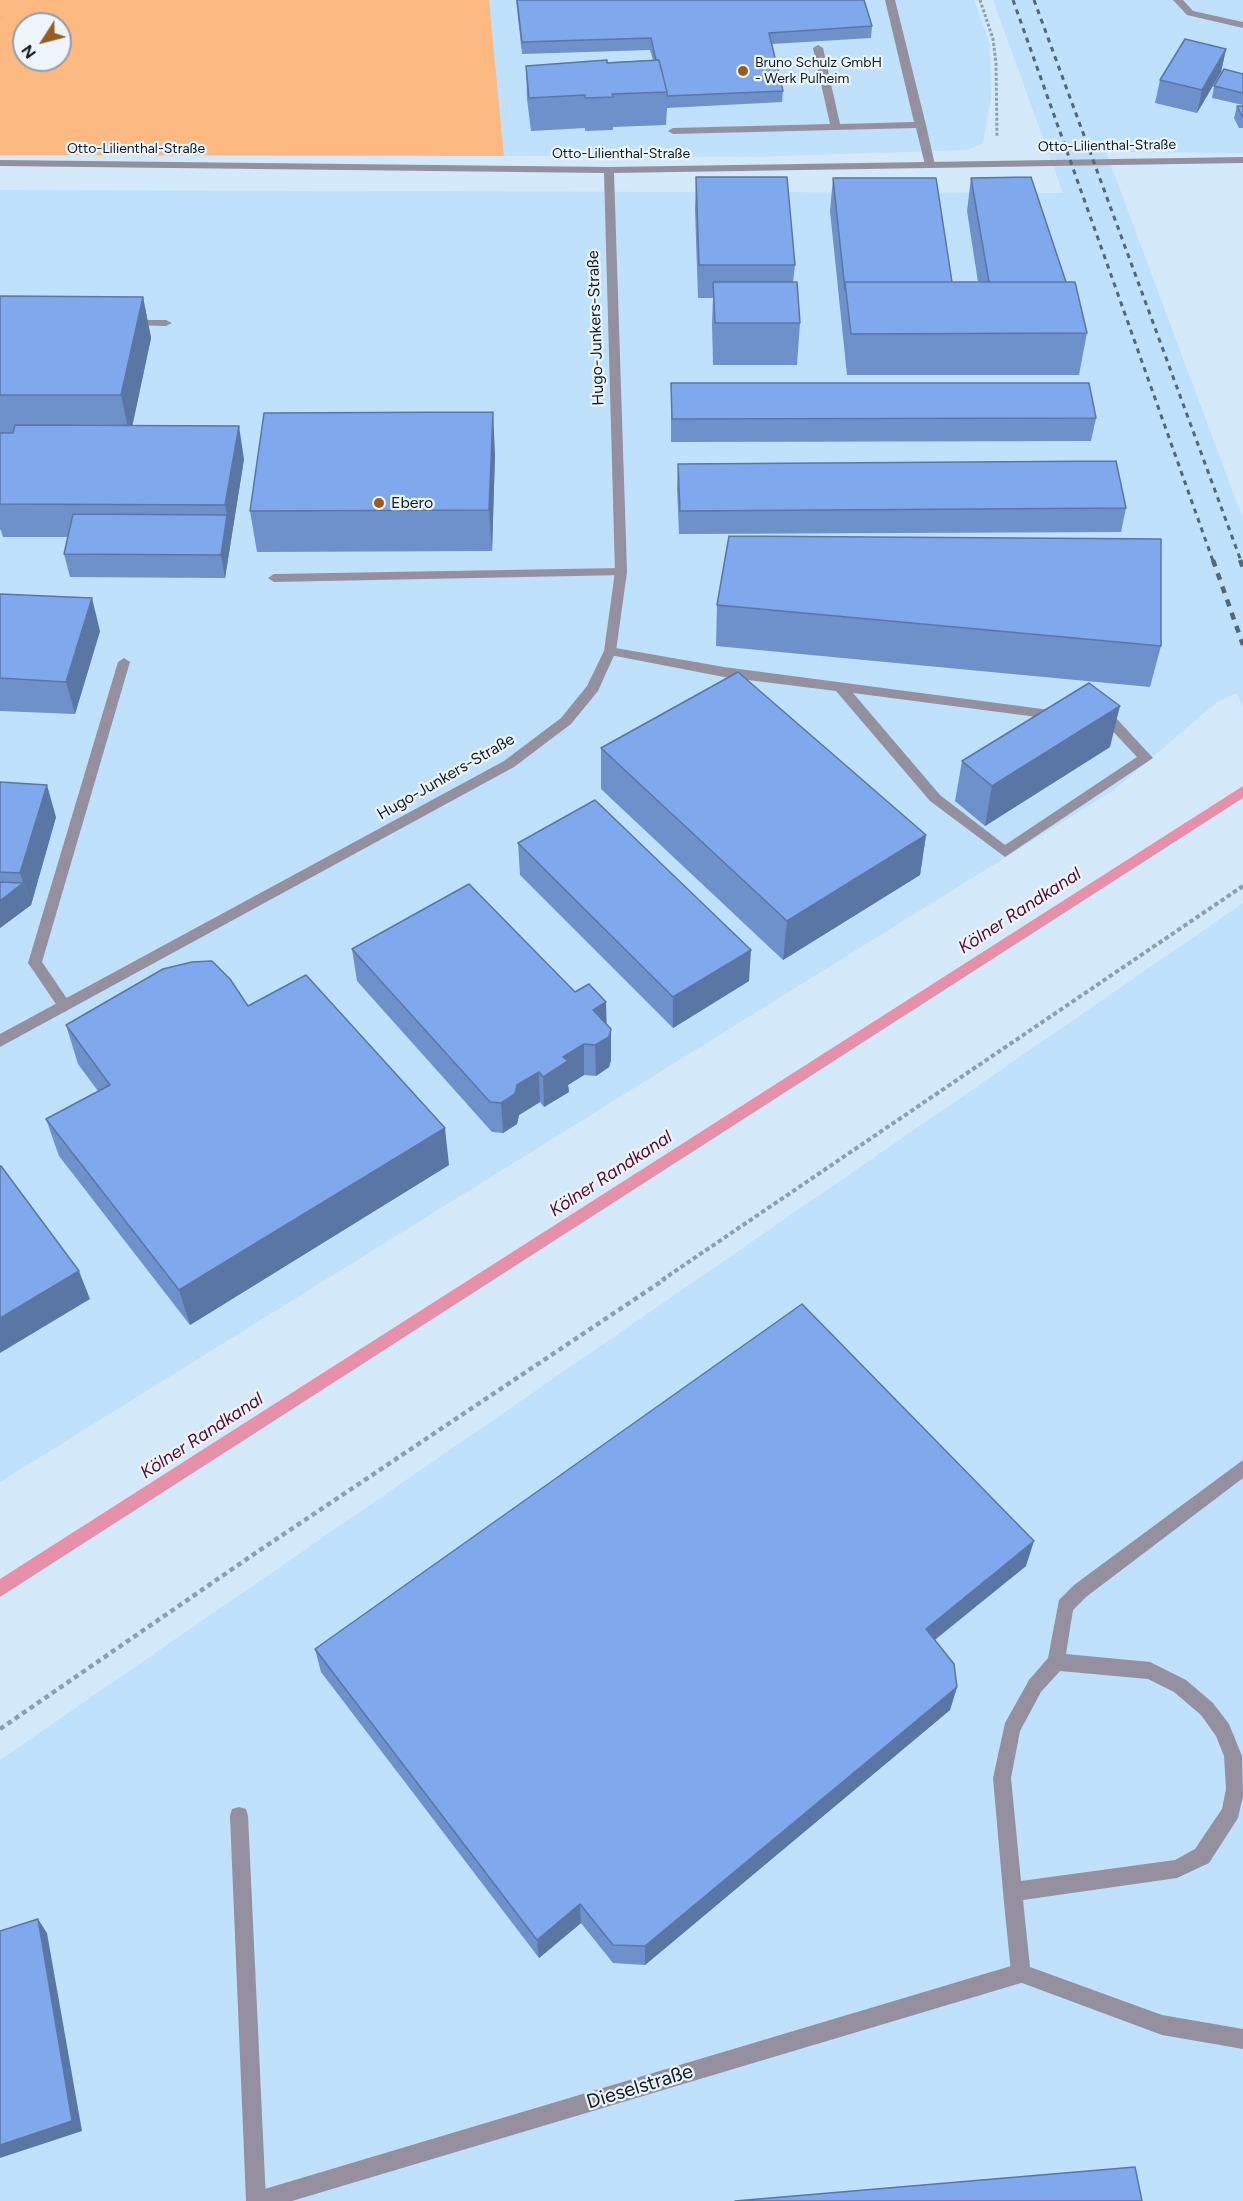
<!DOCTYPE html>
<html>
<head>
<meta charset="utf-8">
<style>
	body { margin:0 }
	#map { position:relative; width:1243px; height:2201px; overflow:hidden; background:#d4eafa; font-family:Figtree,sans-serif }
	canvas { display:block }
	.north { position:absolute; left:12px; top:12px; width:60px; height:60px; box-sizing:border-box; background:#edf5fa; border:2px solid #949fa5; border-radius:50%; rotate:234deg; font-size:16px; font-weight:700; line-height:24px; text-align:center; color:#0f1d26 }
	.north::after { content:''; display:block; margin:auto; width:21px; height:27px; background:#9a5d21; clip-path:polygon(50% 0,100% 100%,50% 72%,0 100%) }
</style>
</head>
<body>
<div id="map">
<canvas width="1243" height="2201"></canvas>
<div class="north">N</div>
</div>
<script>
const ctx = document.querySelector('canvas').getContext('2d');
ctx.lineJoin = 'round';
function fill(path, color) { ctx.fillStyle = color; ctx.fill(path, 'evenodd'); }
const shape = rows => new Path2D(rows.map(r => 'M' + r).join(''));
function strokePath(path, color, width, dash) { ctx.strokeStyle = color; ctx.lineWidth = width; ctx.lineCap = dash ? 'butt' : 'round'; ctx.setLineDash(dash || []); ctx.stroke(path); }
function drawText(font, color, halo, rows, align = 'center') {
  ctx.font = font + ' Figtree,sans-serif'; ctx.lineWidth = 4.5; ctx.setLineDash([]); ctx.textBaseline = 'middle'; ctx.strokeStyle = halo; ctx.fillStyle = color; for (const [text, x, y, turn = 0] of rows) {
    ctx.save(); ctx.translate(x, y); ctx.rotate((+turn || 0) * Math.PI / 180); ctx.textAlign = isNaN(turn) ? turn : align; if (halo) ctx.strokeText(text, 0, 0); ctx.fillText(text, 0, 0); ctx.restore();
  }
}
fill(shape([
	[489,0,974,0,990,44,991,99,983,143,968,150,753,157,504,156],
	[993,0,1243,0,1243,153,1106,152,1243,519,1243,708,1237,693,1217,702,1114,790,0,1482,0,190,1063,193],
	[1243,903,1243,2201,0,2201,0,1760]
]), '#bfe1fb');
fill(shape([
	[0,0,489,0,504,156,0,155],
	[24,24,60,24,60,60,24,60]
]), '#fcb981');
fill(shape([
	[1243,786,1243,798,0,1597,0,1579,1243,786]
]), '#e690aa');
strokePath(shape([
	[980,0,993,39,996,63,997,136]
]), '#8da0ad', 3, [3, 2]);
strokePath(shape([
	[662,1280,1243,886]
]), '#8da0ad', 4, [4.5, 3]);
strokePath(shape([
	[0,1729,257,1552,665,1279]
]), '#8da0ad', 4.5, [5, 4]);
fill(shape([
	[885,0,895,0,926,125,935,165,934,167,925,165,916,128,673,134,668,131,673,128,830,124,813,48,818,45,823,48,840,124,914,122,885,0],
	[1173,0,1183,0,1193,11,1243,22,1243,28,1187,15,1173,0],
	[129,320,166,320,172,323,166,326,125,325,125,321,129,320],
	[621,568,627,572,625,575,274,582,268,578,274,574,621,568],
	[610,647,724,667,1065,712,1067,715,1060,720,853,693,940,795,1005,845,1137,757,1107,725,1091,722,1089,719,1091,716,1116,718,1153,758,1005,857,930,801,836,691,724,677,605,654,604,651,610,647],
	[124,658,130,662,42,962,72,1006,65,1012,60,1010,28,963,118,662,124,658],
	[1243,1460,1243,1478,1086,1597,1073,1610,1066,1654,1150,1662,1186,1680,1213,1703,1229,1724,1242,1756,1243,1796,1238,1818,1209,1863,1177,1878,1023,1900,1030,1967,1162,2015,1243,2029,1243,2049,1162,2035,1014,1980,1011,1973,1003,1892,993,1778,1005,1723,1029,1680,1048,1658,1059,1600,1074,1585,1243,1460],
	[1060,1671,1148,1679,1174,1692,1201,1715,1216,1736,1224,1756,1226,1789,1222,1809,1195,1849,1175,1860,1021,1881,1011,1778,1020,1731,1041,1692,1060,1671],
	[239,1807,246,1809,248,1816,266,2201,246,2201,230,1816,232,1809,239,1807]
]), '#9590a0');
fill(shape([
	[1243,157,1243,163,614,173,627,572,616,651,598,691,571,724,514,767,0,1047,0,1034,504,761,561,718,587,686,604,651,615,572,604,173,0,166,0,160,609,167,1243,157],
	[1021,1963,1028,1966,1031,1973,1028,1980,1021,1983,292,2201,248,2201,251,2194,258,2191,1021,1963]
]), '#9590a0');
strokePath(shape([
	[1013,0,1213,561],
	[1034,0,1241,561]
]), '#566773', 3, [5, 5]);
strokePath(shape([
	[1213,560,1243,645],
	[1240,560,1243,568]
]), '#566773', 4.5, [7, 7]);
fill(shape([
	[516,0,864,0,872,26,871,38,772,44,783,91,782,102,667,108,666,125,613,127,613,130,585,131,585,128,531,131,527,99,526,66,653,60,650,50,522,54],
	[1226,49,1221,72,1197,113,1155,103,1160,80],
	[1243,74,1243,105,1212,98,1214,86],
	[1237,106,1243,106,1243,128,1239,128,1234,118],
	[696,177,795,265,793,282,800,323,797,365,713,365,712,323,713,298,698,298,695,210],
	[833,178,952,282,978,282,967,211,971,178,1066,282,1087,333,1079,375,847,375,830,211],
	[0,296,143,297,151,338,132,426,244,459,225,578,70,577,64,554,68,537,3,537,1,530,0,530],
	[671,383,1096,418,1091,441,671,442],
	[495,454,492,551,257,552,250,511],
	[678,464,1126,508,1121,532,679,534,677,487],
	[0,594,100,631,75,714,0,711],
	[717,605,1161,646,1150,687,716,646],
	[1110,747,985,826,955,801,962,761],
	[601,748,926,835,920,875,783,960,601,789],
	[0,782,56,817,31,905,0,928],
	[518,843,749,981,673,1028,520,875],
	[352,949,607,1024,611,1060,609,1067,596,1076,584,1075,568,1085,569,1092,544,1107,540,1102,519,1115,517,1124,503,1133,492,1132,357,981],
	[248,1006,449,1165,190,1325,59,1156,46,1119,98,1091,78,1064,66,1025],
	[1026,1566,935,1640,957,1687,950,1710,645,1965,613,1963,581,1923,539,1958,321,1672,315,1649]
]), '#6e90cb');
fill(shape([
	[1226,49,1221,72,1197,113,1202,90],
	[143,297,151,338,130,437,121,395],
	[493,412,495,454,492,551,489,510],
	[239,426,244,459,225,578,221,555,227,515,225,505],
	[92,598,100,631,75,714,66,682],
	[1120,706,1110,747,985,826,992,786],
	[47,785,56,817,31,905,20,873],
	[926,835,920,875,783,960,787,921],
	[23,883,31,905,0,928,0,901],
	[751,950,749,981,673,1028,673,997],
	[606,1002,607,1033,593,1010],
	[611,1029,611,1060,609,1067,596,1076,595,1045],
	[584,1044,584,1075,568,1085,569,1092,544,1107,543,1077,563,1057],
	[539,1072,540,1102,519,1115,517,1124,503,1133,501,1103,517,1085],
	[445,1128,449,1165,190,1325,179,1290],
	[79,1271,90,1299,0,1353,0,1318],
	[1034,1541,1026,1566,919,1652,926,1629],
	[957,1687,950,1710,645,1965,645,1946],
	[580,1904,581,1923,539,1958,537,1940],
	[38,1919,47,1933,82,2131,0,2158,0,2145]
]), '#5a76a5');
const building = shape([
	[517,0,864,0,872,26,769,33,783,91,667,96,667,92,659,60,656,60,651,38,522,42,517,0],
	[1185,39,1226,49,1202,90,1160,80,1185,39],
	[607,60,607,63,659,60,667,92,612,94,613,97,585,98,585,95,529,98,526,66,607,60],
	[1224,69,1243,74,1243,93,1214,86,1224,69],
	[1237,106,1243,106,1243,116,1242,116,1237,106],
	[696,177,787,177,795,265,699,265,696,177],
	[1031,177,1066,282,989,282,971,178,1031,177],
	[833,178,936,178,952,282,845,282,845,290,833,178],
	[713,282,797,282,800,323,715,323,713,282],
	[845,282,1075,282,1087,333,851,334,845,282],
	[0,296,143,297,121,395,0,395,0,296],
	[671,383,1089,383,1096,418,672,419,671,383],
	[493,412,489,510,250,511,264,413,493,412],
	[15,425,239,426,225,505,0,504,0,433,13,433,15,425],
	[1116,461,1126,508,680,511,678,464,1116,461],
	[73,514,227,515,221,555,64,554,73,514],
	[729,536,1161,539,1161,646,717,605,729,536],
	[0,594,92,598,66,682,0,678,0,594],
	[738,672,926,835,787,921,601,748,738,672],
	[1089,683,1120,706,992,786,962,761,1089,683],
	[0,782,47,785,20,873,0,872,0,782],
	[595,800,751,950,673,997,518,843,595,800],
	[0,882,23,883,0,901,0,882],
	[469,884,575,992,589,984,606,1002,593,1010,611,1029,609,1037,595,1045,584,1044,563,1057,568,1061,543,1077,539,1072,517,1085,515,1094,501,1103,490,1102,352,949,469,884],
	[212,961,230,979,248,1006,306,975,445,1128,179,1290,46,1119,110,1085,66,1025,163,969,192,962,212,961],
	[0,1166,1,1166,79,1271,0,1318,0,1166],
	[802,1304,1034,1541,926,1629,954,1664,957,1687,645,1946,613,1945,580,1904,537,1940,315,1649,802,1304],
	[38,1919,72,2121,0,2145,0,1931,38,1919],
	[1135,2167,1142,2201,735,2201,1135,2167]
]);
fill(building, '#80a8ec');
strokePath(building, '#5a76a5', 1.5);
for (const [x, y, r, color] of [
	[743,71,6,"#9a5d21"],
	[379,503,6,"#9a5d21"]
]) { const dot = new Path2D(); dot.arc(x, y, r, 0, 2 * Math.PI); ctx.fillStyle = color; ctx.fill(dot); strokePath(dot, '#edf5fa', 2); }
drawText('14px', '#0f1d26', '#edf5fa', [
	["Bruno Schulz GmbH",755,63],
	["- Werk Pulheim",755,79]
], 'left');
drawText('14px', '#0f1d26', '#edf5fa', [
	["Otto-Lilienthal-Straße",1107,146,-1],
	["Otto-Lilienthal-Straße",136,149],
	["Otto-Lilienthal-Straße",621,154]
]);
drawText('16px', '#0f1d26', '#edf5fa', [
	["Hugo-Junkers-Straße",596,328,-92],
	["Hugo-Junkers-Straße",446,777,-30]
]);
drawText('16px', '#0f1d26', '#edf5fa', [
	["Ebero",391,503]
], 'left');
drawText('italic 18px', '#570a2c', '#edf5fa', [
	["Kölner Randkanal",1020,911,-33],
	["Kölner Randkanal",611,1174,-33],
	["Kölner Randkanal",202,1436,-33]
]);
drawText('20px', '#0f1d26', '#edf5fa', [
	["Dieselstraße",640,2087,-17]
]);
</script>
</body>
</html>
